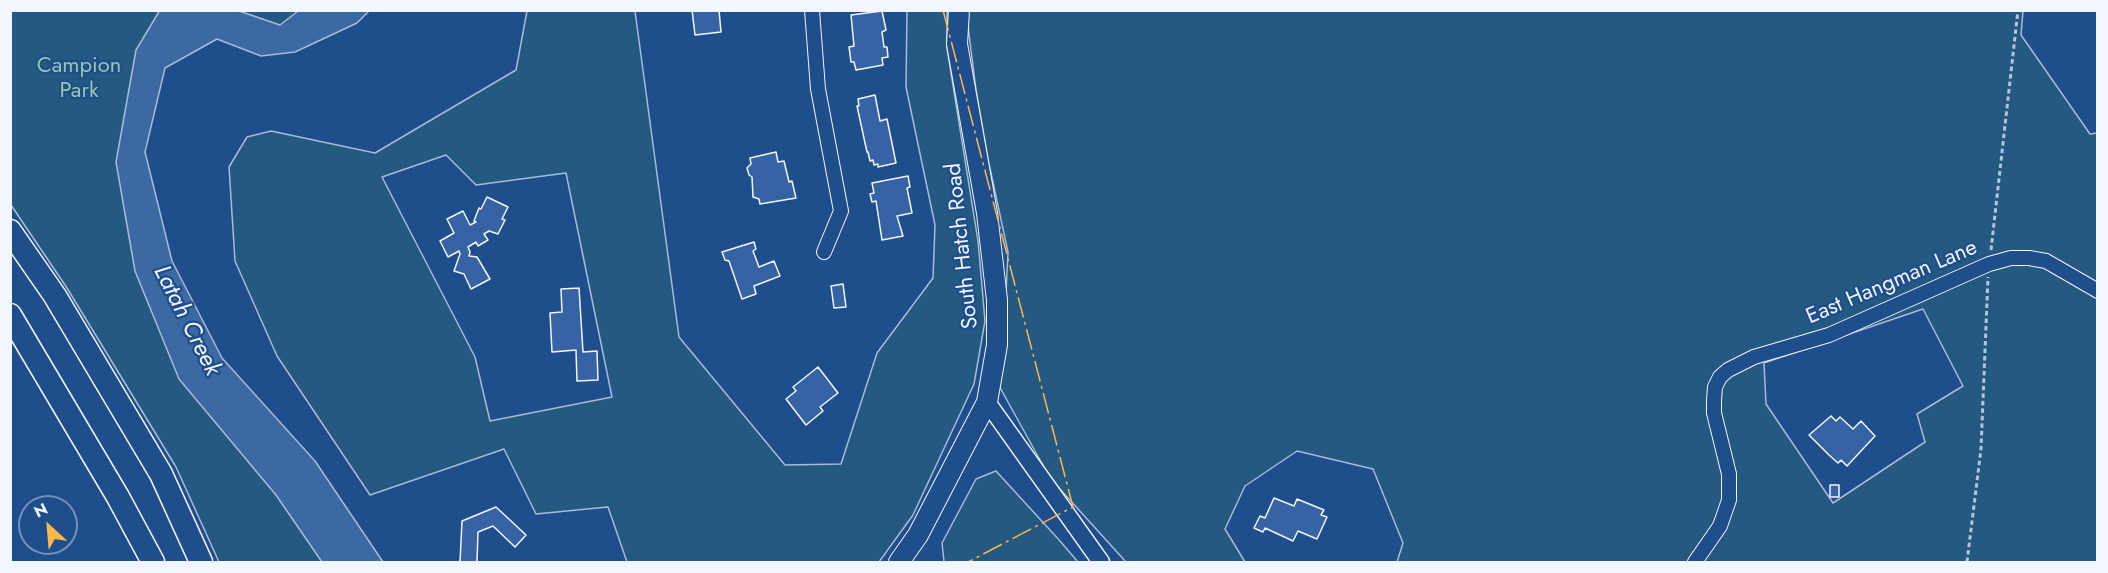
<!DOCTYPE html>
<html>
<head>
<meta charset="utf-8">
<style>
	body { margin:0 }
	#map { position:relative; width:2108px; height:573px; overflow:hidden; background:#1f4e8c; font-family:Jost,sans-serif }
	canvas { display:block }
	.frame { position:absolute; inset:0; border:12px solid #f2f6ff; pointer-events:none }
	.north { position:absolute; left:18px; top:495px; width:60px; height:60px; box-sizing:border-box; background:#1f4e8c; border:2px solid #7391ba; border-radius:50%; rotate:334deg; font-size:16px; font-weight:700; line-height:24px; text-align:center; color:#f2f6ff }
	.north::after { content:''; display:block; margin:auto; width:21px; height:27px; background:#ffb74d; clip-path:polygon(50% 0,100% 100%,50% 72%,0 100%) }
</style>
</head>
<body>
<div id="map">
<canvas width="2108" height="573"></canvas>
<div class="frame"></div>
<div class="north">N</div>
</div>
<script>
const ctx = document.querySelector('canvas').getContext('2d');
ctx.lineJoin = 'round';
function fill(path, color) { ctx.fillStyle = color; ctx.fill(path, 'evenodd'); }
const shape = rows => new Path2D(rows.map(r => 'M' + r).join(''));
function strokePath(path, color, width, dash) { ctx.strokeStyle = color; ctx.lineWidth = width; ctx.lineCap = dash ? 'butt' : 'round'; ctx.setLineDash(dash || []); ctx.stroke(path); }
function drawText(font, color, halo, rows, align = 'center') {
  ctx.font = font + ' Jost,sans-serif'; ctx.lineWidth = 4.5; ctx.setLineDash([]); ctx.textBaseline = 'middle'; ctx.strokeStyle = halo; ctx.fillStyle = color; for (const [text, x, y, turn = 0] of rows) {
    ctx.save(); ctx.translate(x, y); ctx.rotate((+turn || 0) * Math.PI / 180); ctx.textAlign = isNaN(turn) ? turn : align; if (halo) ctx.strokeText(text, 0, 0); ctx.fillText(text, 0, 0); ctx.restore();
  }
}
const green = shape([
	[968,10,2023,11,2021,35,2090,134,2097,133,2097,562,1397,562,1403,543,1373,469,1297,451,1245,486,1225,529,1245,562,1126,562,1050,478,998,384,1005,314,1008,252,988,159,976,90,967,18,968,10],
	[1923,309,1963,386,1917,414,1925,442,1833,503,1766,404,1764,363,1923,309],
	[10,11,332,11,288,38,178,30,132,153,155,266,356,562,219,562,176,467,67,288,11,205,10,11],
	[527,11,635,11,679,337,785,465,841,464,877,353,933,278,935,225,906,87,907,11,947,11,947,48,978,241,985,321,974,384,913,515,879,562,627,562,608,507,536,514,504,449,370,495,277,356,235,261,229,167,247,137,271,131,375,153,516,70,527,11],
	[446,155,476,185,566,173,612,397,490,421,475,357,382,177,446,155],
	[996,471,1060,541,1078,562,944,562,942,543,976,479,996,471]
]);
fill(green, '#245a82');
strokePath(green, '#a8bbd7', 1.5);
const water = shape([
	[160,10,239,11,280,25,298,11,369,11,357,23,295,52,261,56,217,39,165,68,145,152,172,261,222,358,315,461,383,562,322,562,276,495,179,379,135,271,116,162,136,50,160,10]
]);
fill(water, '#3b69a3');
strokePath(water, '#a8bbd7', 1.5);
const building = shape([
	[692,10,719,10,721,32,695,35,692,10],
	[882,11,886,30,882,32,884,47,887,47,888,57,882,58,883,65,856,70,854,62,851,62,849,47,854,46,851,15,882,11],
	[875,95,880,121,887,119,896,163,878,167,878,164,874,165,873,160,870,161,868,152,867,152,857,106,859,106,858,99,875,95],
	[776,152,778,162,784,161,789,182,792,181,796,198,760,204,759,199,753,197,752,177,749,175,747,168,751,164,750,158,776,152],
	[908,176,910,187,907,188,912,213,897,216,903,236,882,240,876,201,872,202,870,194,874,193,872,183,908,176],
	[487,197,508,207,502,219,505,220,498,234,489,231,484,234,488,240,478,246,476,242,468,247,470,252,469,256,477,257,490,279,471,289,464,274,454,271,460,254,459,251,448,257,440,241,454,233,447,219,463,211,470,225,476,222,474,221,479,208,481,209,487,197],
	[754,242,756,249,753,251,759,267,774,261,780,276,754,286,756,294,742,299,729,261,725,260,722,252,754,242],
	[843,284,846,307,834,308,831,286,843,284],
	[579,288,583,352,597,351,598,380,577,381,576,350,552,352,550,313,562,312,561,289,579,288],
	[818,367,838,393,820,407,823,411,806,425,786,399,796,391,793,387,818,367],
	[1831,416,1836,421,1840,417,1853,429,1861,421,1875,436,1847,466,1841,460,1838,463,1829,455,1809,435,1831,416],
	[1830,485,1839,485,1839,497,1830,497,1830,485],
	[1274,498,1294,506,1297,499,1324,510,1321,515,1327,517,1317,539,1298,531,1293,541,1265,528,1263,532,1254,528,1260,516,1265,518,1274,498],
	[496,507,526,535,515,547,493,526,478,532,477,562,460,562,462,521,496,507]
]);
fill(building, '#3563a3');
strokePath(building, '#f2f6ff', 1.5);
const minor = shape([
	[812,10,818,89,841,211,824,252],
	[1695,562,1720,526,1729,500,1729,474,1714,413,1714,400,1715,387,1720,377,1728,370,1754,357,1829,335,1989,264,2011,258,2029,258,2046,261,2098,291]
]);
const tertiary = shape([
	[987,402,1101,562]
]);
const secondary = shape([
	[899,562,918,535,987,402,997,345,997,300,987,213,957,44,959,10]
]);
const trunk = shape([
	[10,231,55,296,161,474,201,562],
	[10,315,118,497,153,562]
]);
strokePath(minor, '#f2f6ff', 16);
strokePath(tertiary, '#f2f6ff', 19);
strokePath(secondary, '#f2f6ff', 22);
strokePath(trunk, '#f2f6ff', 25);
strokePath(shape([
	[1991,250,2018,10],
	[1967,562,1981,449,1988,277]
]), '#b3c4dc', 3, [4.5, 3]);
strokePath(minor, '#1f4e8c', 14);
strokePath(tertiary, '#1f4e8c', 16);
strokePath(secondary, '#1f4e8c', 20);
strokePath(trunk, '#1f4e8c', 22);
strokePath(shape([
	[943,10,1073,507,968,562]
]), '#ffb74d', 1.5, [21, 4.5, 3, 4.5]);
drawText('22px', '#97c8a6', '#1f4e8c', [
	["Campion",79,67],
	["Park",79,92]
]);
drawText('22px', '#f2f6ff', '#1f4e8c', [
	["South Hatch Road",963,246,-96],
	["East Hangman Lane",1892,283,-23]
]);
drawText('italic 24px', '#f2f6ff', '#1f4e8c', [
	["Latah Creek",186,321,63]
]);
</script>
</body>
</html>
